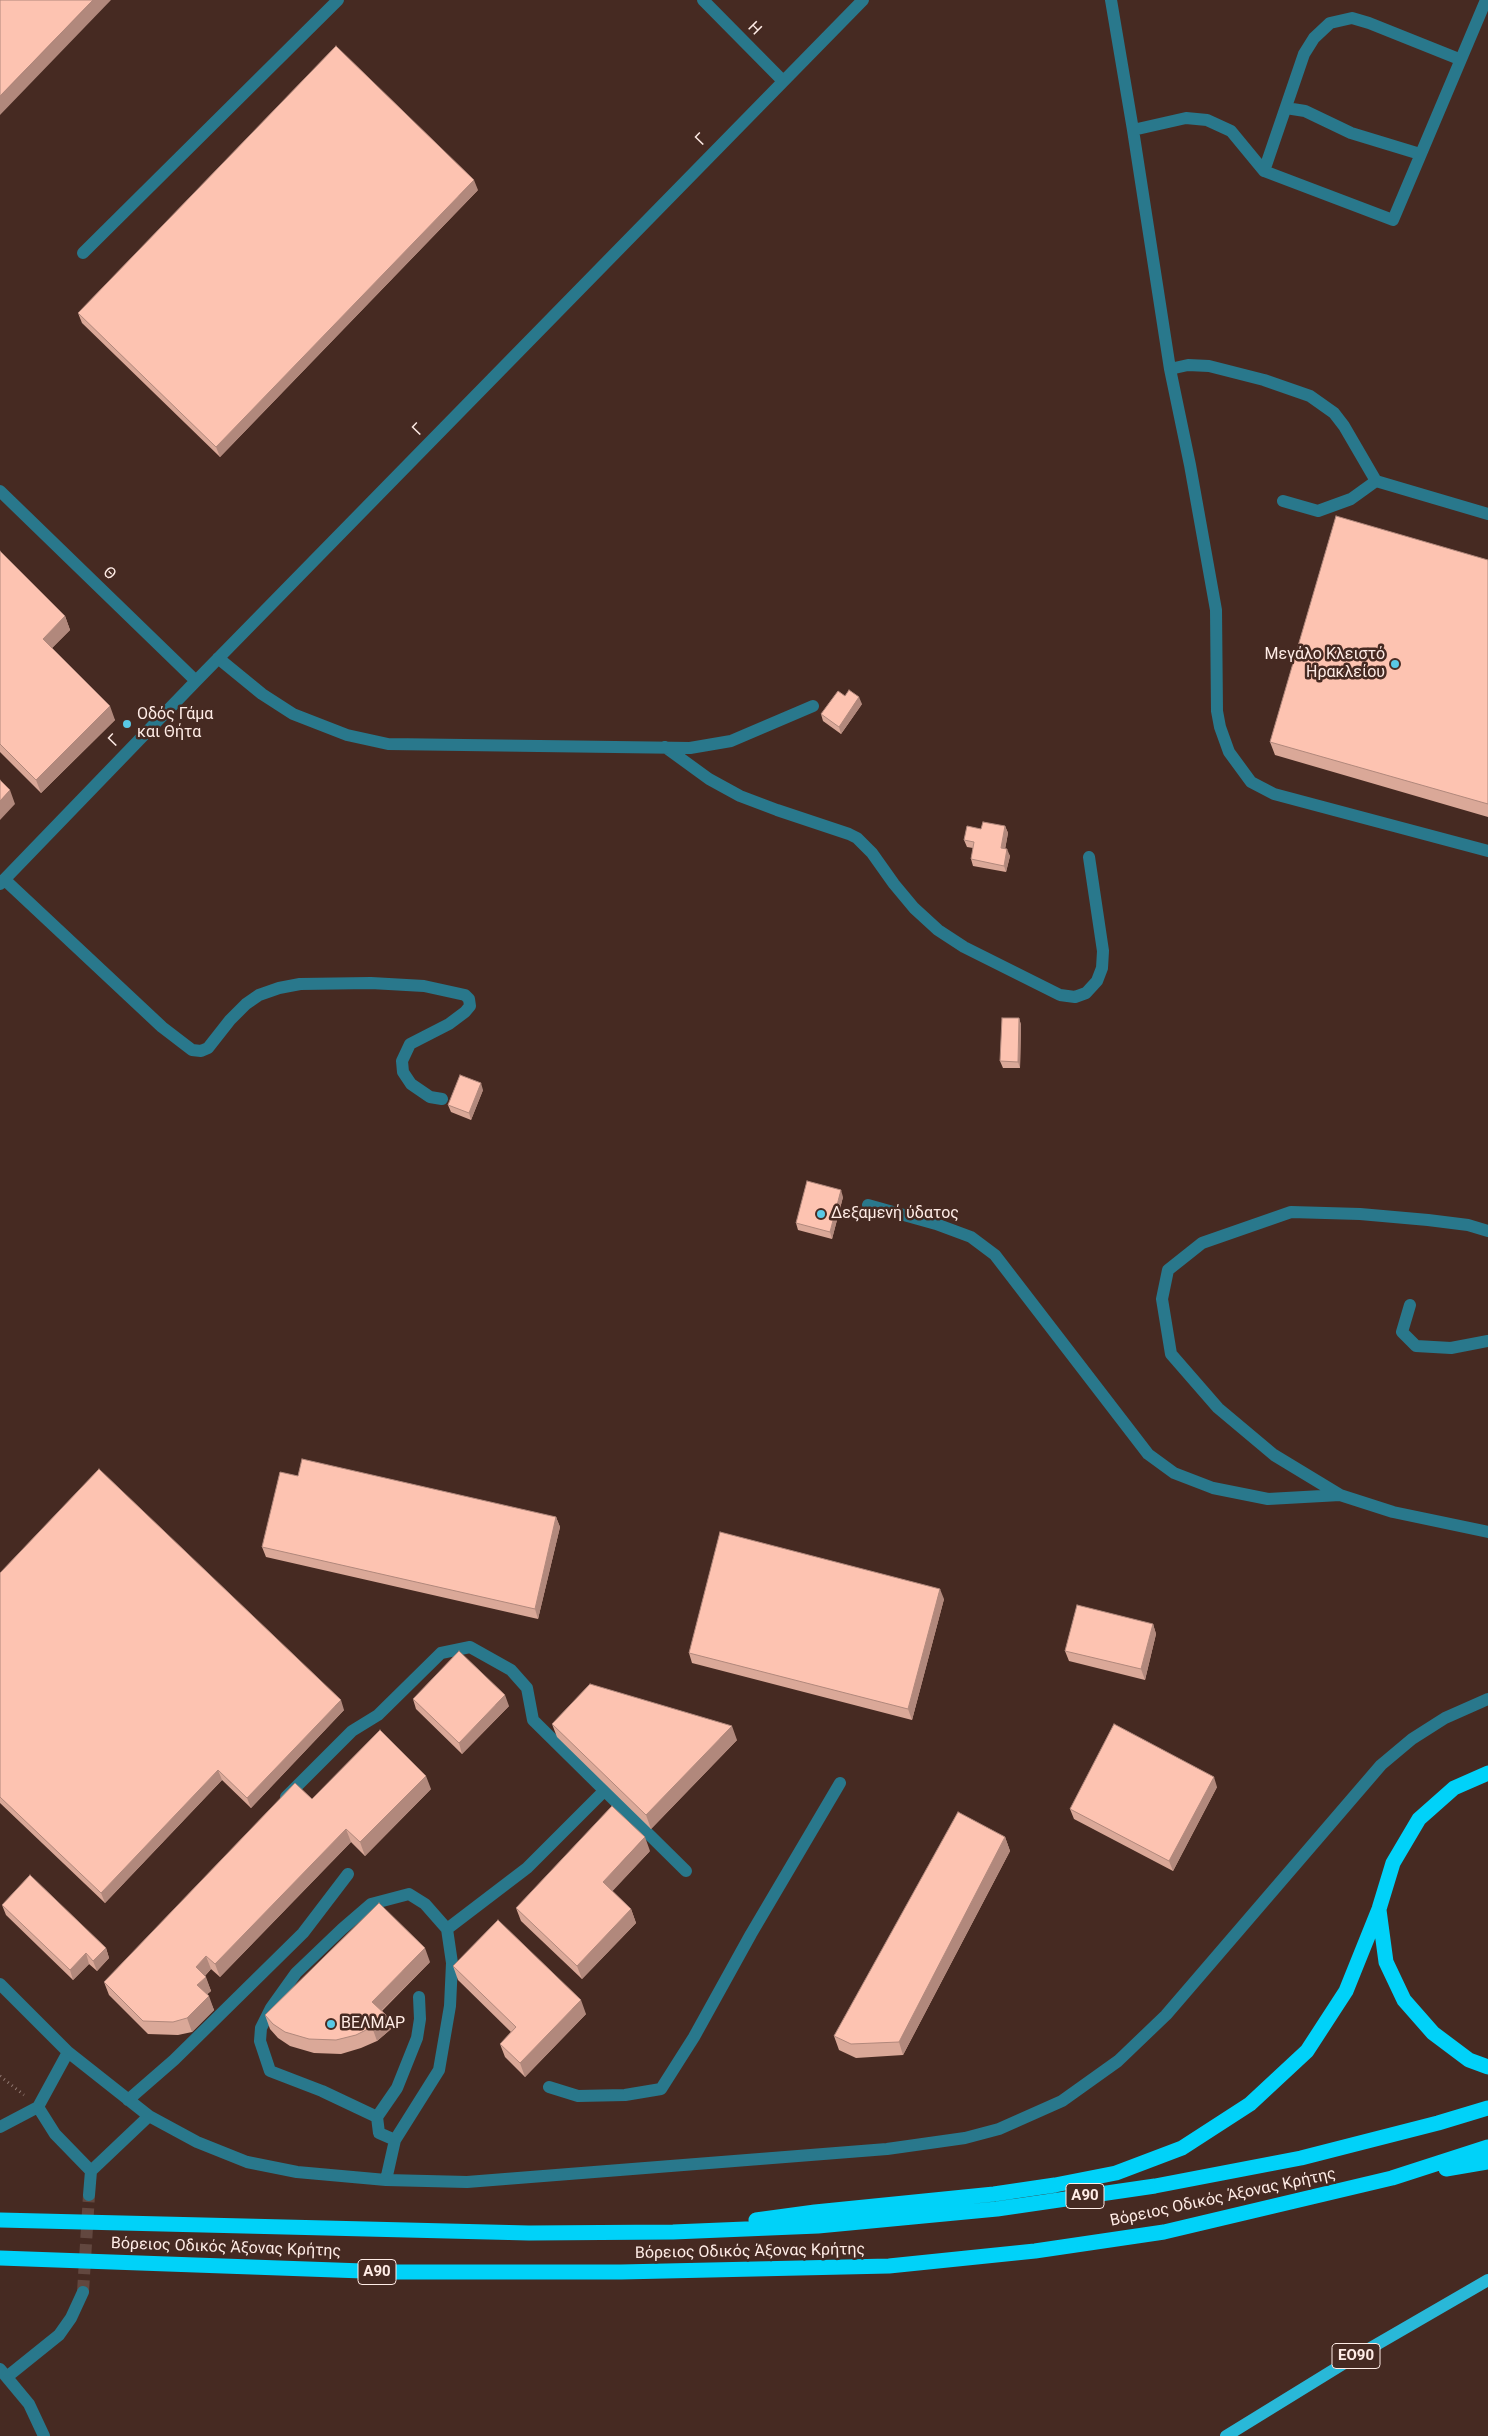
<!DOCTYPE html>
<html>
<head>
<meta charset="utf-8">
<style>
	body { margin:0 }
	canvas { display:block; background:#462a22 }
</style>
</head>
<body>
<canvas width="1488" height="2436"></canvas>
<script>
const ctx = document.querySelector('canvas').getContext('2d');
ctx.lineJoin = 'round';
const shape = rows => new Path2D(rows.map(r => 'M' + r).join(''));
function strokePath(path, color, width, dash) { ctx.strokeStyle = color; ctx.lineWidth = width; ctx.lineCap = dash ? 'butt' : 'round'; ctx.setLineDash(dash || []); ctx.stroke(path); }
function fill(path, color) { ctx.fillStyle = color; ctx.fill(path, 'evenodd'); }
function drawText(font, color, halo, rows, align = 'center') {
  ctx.font = font + ' Roboto,sans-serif'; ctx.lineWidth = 5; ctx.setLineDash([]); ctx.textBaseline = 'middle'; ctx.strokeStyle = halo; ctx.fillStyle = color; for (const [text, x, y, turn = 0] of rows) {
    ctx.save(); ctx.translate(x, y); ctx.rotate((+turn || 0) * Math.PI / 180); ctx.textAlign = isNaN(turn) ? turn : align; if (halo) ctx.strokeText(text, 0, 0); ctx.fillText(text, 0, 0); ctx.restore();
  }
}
strokePath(shape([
	[83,2292,89,2195]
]), '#62473f', 12, [12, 6]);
strokePath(shape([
	[0,2076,24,2095]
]), '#917972', 3, [1, 4]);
strokePath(shape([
	[703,0,783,81],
	[1111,0,1133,130,1186,118,1207,120,1231,131,1264,171,1393,220,1486,0],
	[1286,108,1305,111,1351,133,1420,154],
	[1133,130,1170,369,1190,465,1216,610,1217,711,1220,727,1229,752,1251,782,1274,794,1488,851],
	[1264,171,1304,54,1314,38,1330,23,1352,18,1369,23,1459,59],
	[83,253,338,0],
	[1170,369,1188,365,1209,366,1264,380,1310,396,1334,413,1344,426,1376,481,1488,514],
	[0,491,196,681],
	[1283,501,1318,511,1351,499,1376,481],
	[218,658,262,694,293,714,347,735,388,744,690,748,731,741,813,706],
	[665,747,709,779,740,796,777,810,849,834,857,838,872,853,894,884,914,908,938,930,964,947,1060,995,1075,997,1086,993,1097,981,1102,968,1103,951,1089,857],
	[5,880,162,1027,192,1050,201,1051,208,1048,230,1020,246,1004,259,995,279,988,300,984,371,983,424,986,465,995,469,999,470,1006,465,1012,449,1024,410,1044,402,1061,403,1072,411,1084,430,1097,442,1099],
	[0,884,196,681,863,0],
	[868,1205,936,1224,971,1237,995,1255,1148,1454,1174,1473,1213,1488,1268,1499,1340,1495],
	[1488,1231,1468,1225,1428,1220,1360,1214,1291,1212,1202,1243,1168,1270,1162,1299,1171,1354,1218,1408,1274,1455,1340,1495,1393,1512,1488,1532],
	[1410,1305,1402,1332,1416,1346,1451,1348,1488,1341],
	[286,1797,352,1731,378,1715,441,1653,470,1647,511,1670,527,1688,533,1720,686,1871],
	[447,1929,527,1868,603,1792],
	[0,1984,68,2052,149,2116,197,2142,247,2162,297,2172,386,2180,467,2182,887,2149,965,2138,999,2129,1062,2101,1118,2061,1166,2015,1381,1765,1412,1739,1445,1718,1488,1699],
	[549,2087,578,2096,625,2095,661,2089,694,2037,751,1934,840,1783],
	[128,2100,174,2060,303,1933,348,1874],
	[38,2107,55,2134,91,2171,149,2116],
	[38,2107,68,2052],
	[377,2117,322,2091,270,2071,260,2041,261,2028,271,2008,296,1973,342,1929,371,1904,409,1894,425,1904,447,1929,452,1963,450,2006,439,2070,395,2140,386,2180],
	[0,2127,38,2107],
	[395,2140,379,2133,377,2117,397,2088,417,2038,420,2019,419,1997],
	[89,2195,91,2171],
	[0,2369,29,2404,44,2436],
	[8,2376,59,2335,71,2318,83,2292]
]), '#29788c', 12);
strokePath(shape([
	[1226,2436,1343,2364,1488,2280]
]), '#29b8d8', 12);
strokePath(shape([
	[1379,1910,1386,1962,1404,2000,1433,2033,1469,2060,1488,2067],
	[1446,2169,1488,2162],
	[0,2220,529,2233,673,2232,818,2226,997,2209,1155,2186,1301,2158,1438,2123,1488,2108],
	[756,2220,815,2212,994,2194,1055,2185,1116,2173,1182,2148,1250,2104,1307,2051,1346,1991,1379,1909,1393,1863,1419,1819,1454,1788,1488,1773],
	[0,2258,391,2272,621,2272,889,2266,1035,2251,1164,2232,1392,2178,1488,2147]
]), '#00d2f9', 15);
fill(shape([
	[478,190,220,457,82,323,78,313],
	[0,551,65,616,70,630,52,648,115,720,41,793,0,752],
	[1488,560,1488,817,1275,755,1270,742],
	[862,704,841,734,823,721,821,714],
	[1005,826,1008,833,1005,849,1010,856,1006,872,973,866,971,859,973,848,967,847,964,840,981,829],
	[1019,1018,1021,1025,1020,1068,1003,1068,1000,1061],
	[483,1090,471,1120,451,1112,448,1105],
	[843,1197,832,1239,798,1230,796,1223],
	[298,1476,556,1517,560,1527,538,1619,266,1557,262,1547],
	[0,1573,344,1710,251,1808,222,1780,105,1903,0,1803],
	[944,1599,912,1720,692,1663,689,1653],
	[1153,1624,1156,1634,1145,1680,1069,1661,1065,1651],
	[413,1699,509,1706,462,1754,416,1709],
	[552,1724,737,1740,651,1829,557,1737],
	[1217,1787,1173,1871,1074,1819,1070,1809],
	[431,1789,365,1856,351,1842,220,1977,211,1969,205,1976,211,1991,207,1994,214,2010,192,2032,178,2035,148,2034,109,1995,104,1982,312,1799],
	[1005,1837,1010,1851,903,2055,856,2058,839,2050,834,2036],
	[650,1851,612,1891,631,1909,636,1923,582,1979,521,1921,516,1908],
	[2,1905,106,1948,109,1958,97,1971,89,1964,73,1980,6,1915],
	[430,1962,382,2011,386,2015,391,2029,377,2041,361,2048,341,2054,314,2053,290,2046,278,2038,270,2029,265,2015],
	[453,1966,586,2014,525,2077,505,2057,500,2044,511,2032,458,1980]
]), '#daa898');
fill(shape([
	[93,0,111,0,0,115,0,96],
	[474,180,478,190,220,457,216,447],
	[65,616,70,630,48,652,43,639],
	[859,697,862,704,841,734,839,727],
	[110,706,115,720,41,793,36,780],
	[10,790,15,804,0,820,0,801],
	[1005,826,1008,833,1004,855,1001,848],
	[1007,849,1010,856,1006,872,1004,866],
	[1019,1018,1021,1025,1020,1068,1018,1062],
	[481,1083,483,1090,471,1120,469,1113],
	[841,1190,843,1197,832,1239,830,1232],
	[556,1517,560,1527,538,1619,535,1609],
	[940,1589,944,1599,912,1720,908,1709],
	[1153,1624,1156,1634,1145,1680,1141,1669],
	[505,1695,509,1706,462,1754,459,1743],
	[341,1700,344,1710,251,1808,247,1798],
	[732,1726,737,1740,651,1829,646,1815],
	[218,1770,222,1780,105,1903,101,1893],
	[426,1776,431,1789,365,1856,360,1842],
	[1214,1777,1217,1787,1173,1871,1169,1861],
	[346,1829,351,1842,220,1977,215,1964],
	[645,1837,650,1851,608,1896,603,1882],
	[1005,1837,1010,1851,903,2055,899,2042],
	[631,1909,636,1923,582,1979,577,1966],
	[106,1948,109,1958,97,1971,93,1961],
	[425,1948,430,1962,377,2015,372,2002],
	[86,1953,89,1964,73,1980,70,1970],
	[206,1956,211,1969,200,1981,196,1967],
	[206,1977,211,1991,202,1999,197,1985],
	[209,1996,214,2010,192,2032,187,2018],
	[581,2000,586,2014,525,2077,520,2063],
	[386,2015,391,2029,377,2041,372,2027]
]), '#b1887c');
const building = shape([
	[0,0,93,0,0,96,0,0],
	[336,46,474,180,216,447,78,313,336,46],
	[1336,516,1488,560,1488,804,1270,742,1336,516],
	[0,551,65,616,43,639,110,706,36,780,0,744,0,551],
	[849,690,859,697,839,727,821,714,838,691,845,696,849,690],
	[0,780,10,790,0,801,0,780],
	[983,822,1005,826,1001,848,1007,849,1004,866,971,859,974,842,964,840,967,826,981,829,983,822],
	[1002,1018,1019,1018,1018,1062,1000,1061,1002,1018],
	[460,1075,481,1083,469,1113,448,1105,460,1075],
	[807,1181,841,1190,830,1232,796,1223,807,1181],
	[302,1459,556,1517,535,1609,262,1547,280,1472,298,1476,302,1459],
	[99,1469,341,1700,247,1798,218,1770,101,1893,0,1797,0,1573,99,1469],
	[720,1532,940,1589,908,1709,689,1653,720,1532],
	[1077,1605,1153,1624,1141,1669,1065,1651,1077,1605],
	[459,1651,505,1695,459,1743,413,1699,459,1651],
	[590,1684,732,1726,646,1815,552,1724,590,1684],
	[1114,1724,1214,1777,1169,1861,1070,1809,1114,1724],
	[380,1730,426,1776,360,1842,346,1829,215,1964,206,1956,196,1967,206,1977,197,1985,209,1996,187,2018,173,2022,143,2021,104,1982,295,1783,312,1799,380,1730],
	[612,1806,645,1837,603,1882,631,1909,577,1966,516,1908,612,1806],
	[958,1812,1005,1837,899,2042,851,2044,834,2036,958,1812],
	[30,1875,106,1948,93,1961,86,1953,70,1970,2,1905,30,1875],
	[379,1903,425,1948,372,2002,386,2015,372,2027,356,2035,336,2040,309,2039,285,2032,273,2024,265,2015,379,1903],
	[498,1920,581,2000,520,2063,500,2044,516,2027,453,1966,498,1920]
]);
fill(building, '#fdc3b1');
strokePath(building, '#b1887c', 1);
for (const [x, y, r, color] of [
	[1395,664,5,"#59c8e5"],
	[127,724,5,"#59c8e5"],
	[821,1214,5,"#59c8e5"],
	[331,2024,5,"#59c8e5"]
]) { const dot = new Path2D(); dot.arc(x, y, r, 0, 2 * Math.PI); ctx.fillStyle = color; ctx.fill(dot); strokePath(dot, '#462a22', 2); }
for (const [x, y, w] of [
	[1085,2196,38],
	[377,2272,38],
	[1356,2356,48]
]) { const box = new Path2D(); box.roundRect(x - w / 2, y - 12.5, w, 25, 4); ctx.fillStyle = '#462a22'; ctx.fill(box); strokePath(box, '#ffece6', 1); }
drawText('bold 15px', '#ffece6', null, [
	["Α90",1085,2196],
	["Α90",377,2272],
	["ΕΟ90",1356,2356]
]);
drawText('16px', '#ffece6', '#462a22', [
	["Η",754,29,45],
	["Γ",702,140,-46],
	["Γ",419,430,-46],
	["Θ",109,574,44],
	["Γ",115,741,-46],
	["Βόρειος Οδικός Άξονας Κρήτης",1223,2198,-12],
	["Βόρειος Οδικός Άξονας Κρήτης",226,2248,2],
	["Βόρειος Οδικός Άξονας Κρήτης",750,2252,-1]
]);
drawText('16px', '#ffece6', '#462a22', [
	["Μεγάλο Κλειστό",1385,655,"right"],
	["Ηρακλείου",1385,673,"right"],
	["Οδός Γάμα",137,715],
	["και Θήτα",137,733],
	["Δεξαμενή ύδατος",831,1214],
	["ΒΕΛΜΑΡ",341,2024]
], 'left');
</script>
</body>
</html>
